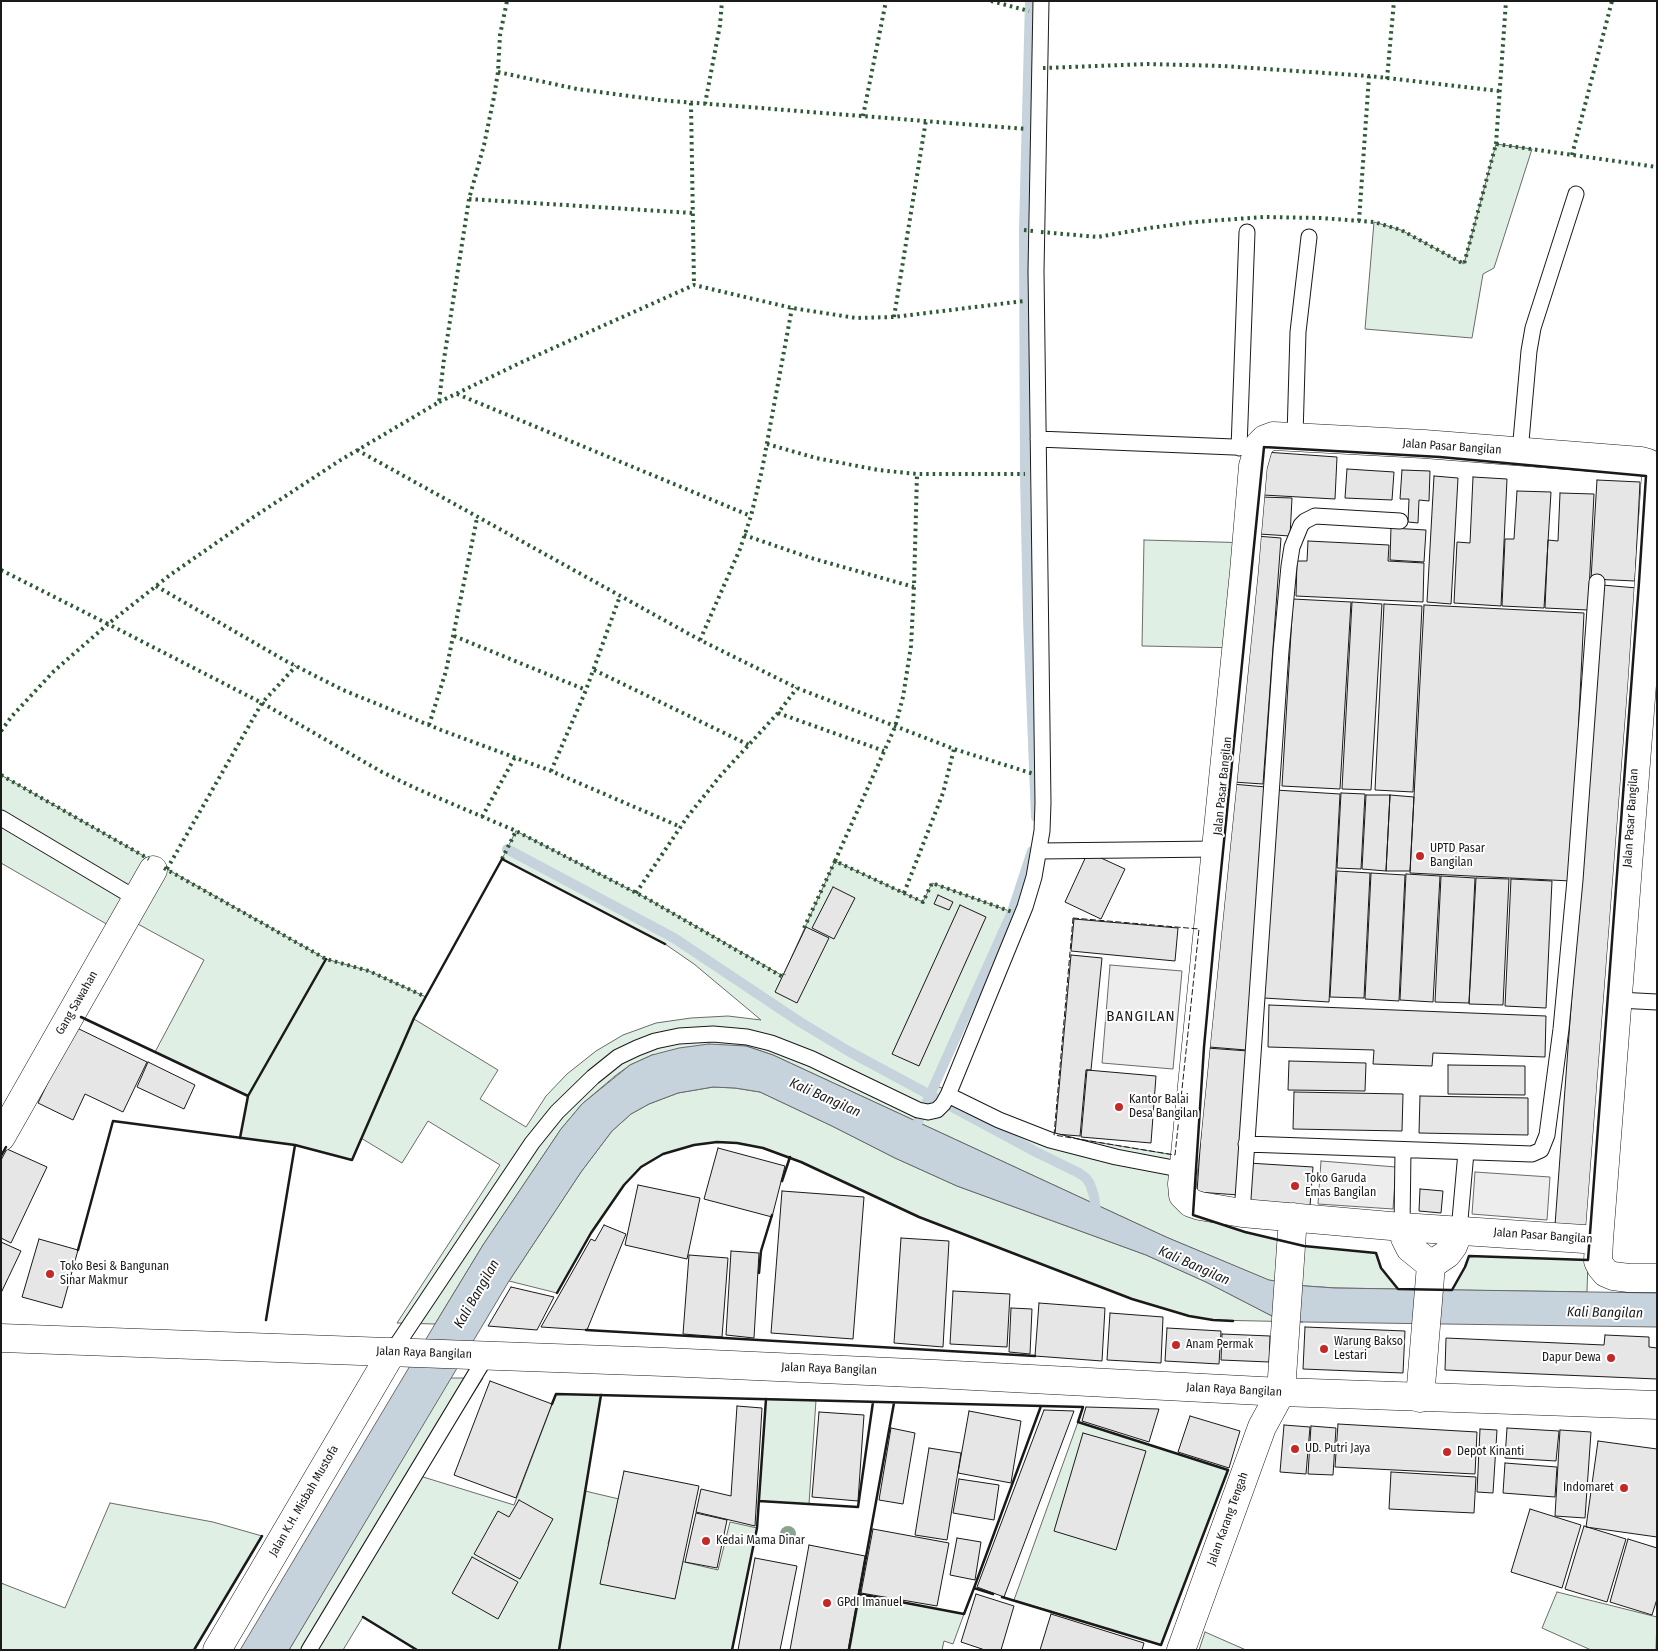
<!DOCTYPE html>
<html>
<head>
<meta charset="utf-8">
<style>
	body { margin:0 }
	#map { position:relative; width:1658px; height:1651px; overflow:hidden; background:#fff; font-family:"Fira Sans Condensed",sans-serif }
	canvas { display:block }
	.frame { position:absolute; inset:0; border:2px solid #1a1a1a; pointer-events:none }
</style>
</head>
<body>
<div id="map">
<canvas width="1658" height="1651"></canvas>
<div class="frame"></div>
</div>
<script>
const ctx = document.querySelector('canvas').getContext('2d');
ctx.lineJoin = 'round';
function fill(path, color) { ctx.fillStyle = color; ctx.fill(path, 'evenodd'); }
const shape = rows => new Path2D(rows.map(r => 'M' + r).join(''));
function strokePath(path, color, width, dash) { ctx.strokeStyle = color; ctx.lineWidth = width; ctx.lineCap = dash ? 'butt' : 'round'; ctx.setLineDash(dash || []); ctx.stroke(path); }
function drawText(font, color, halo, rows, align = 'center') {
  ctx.font = font + ' "Fira Sans Condensed",sans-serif'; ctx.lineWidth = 4; ctx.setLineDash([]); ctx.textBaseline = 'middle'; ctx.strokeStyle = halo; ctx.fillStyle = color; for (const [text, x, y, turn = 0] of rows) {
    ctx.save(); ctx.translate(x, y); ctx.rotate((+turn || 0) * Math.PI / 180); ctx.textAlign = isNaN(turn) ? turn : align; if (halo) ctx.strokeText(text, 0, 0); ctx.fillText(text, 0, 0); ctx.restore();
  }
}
const green = shape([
	[1496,144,1532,149,1494,268,1483,274,1472,338,1365,329,1374,222,1401,230,1464,264,1496,144],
	[1144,540,1254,543,1243,648,1142,646,1144,540],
	[1,775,149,859,110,926,1,863,1,775],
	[516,831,648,899,783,976,835,861,923,902,932,883,1012,912,935,1085,995,1113,1054,1135,1174,1155,1193,1215,1245,1232,1304,1246,1376,1253,1381,1268,1398,1289,1335,1288,1306,1286,1268,1280,1166,1237,773,1055,746,1046,652,1055,630,1065,615,1076,582,1104,561,1129,483,1245,435,1324,397,1323,500,1165,428,1121,402,1163,361,1138,352,1160,295,1145,240,1138,248,1096,155,1052,204,960,136,923,167,869,326,959,369,971,426,997,414,1019,498,1070,480,1099,526,1127,546,1096,567,1074,596,1051,623,1035,656,1023,691,1018,728,1016,761,1020,694,964,665,944,502,859,516,831],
	[713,1087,735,1088,760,1092,832,1126,895,1158,957,1186,1146,1255,1206,1282,1272,1316,1303,1322,1213,1320,1188,1316,1132,1299,919,1217,801,1162,763,1148,737,1143,717,1142,694,1145,663,1154,641,1167,624,1185,591,1233,557,1293,509,1281,581,1172,612,1131,631,1114,649,1104,678,1093,713,1087],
	[1469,1256,1588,1260,1587,1292,1452,1290,1465,1267,1469,1256],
	[450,1378,483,1378,420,1476,514,1505,556,1394,601,1395,585,1491,619,1499,608,1544,718,1570,730,1522,757,1528,732,1650,417,1650,363,1617,343,1650,289,1650,450,1378],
	[766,1399,816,1400,809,1504,759,1501,766,1399],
	[1078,1422,1228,1470,1161,1645,1014,1600,1078,1422],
	[110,1503,213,1522,262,1536,194,1650,1,1650,1,1583,65,1608,110,1503],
	[1557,1592,1657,1617,1656,1650,1591,1650,1542,1628,1557,1592],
	[859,1594,860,1594,964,1614,953,1644,944,1641,942,1650,849,1650,859,1594],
	[1205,1632,1246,1650,1199,1650,1205,1632]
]);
fill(green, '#e0efe3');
strokePath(green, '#6a6a6a', 1);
const parking = shape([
	[1110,965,1182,971,1173,1069,1102,1063,1110,965],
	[1321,1161,1396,1167,1393,1209,1318,1204,1321,1161],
	[1475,1172,1550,1177,1547,1220,1472,1214,1475,1172]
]);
fill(parking, '#ededed');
strokePath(parking, '#6a6a6a', 1);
const water = shape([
	[709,1044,746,1046,773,1055,1166,1237,1269,1280,1306,1286,1335,1288,1657,1293,1657,1327,1303,1322,1282,1319,1272,1316,1206,1282,1146,1255,957,1186,895,1158,832,1126,760,1092,735,1088,713,1087,678,1093,649,1104,631,1114,612,1131,581,1172,509,1281,289,1650,240,1650,435,1324,483,1245,561,1129,582,1104,630,1065,652,1055,679,1048,709,1044]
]);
fill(water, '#c6d2dc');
strokePath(water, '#6a6a6a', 1);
strokePath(shape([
	[1030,1,1024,230,1025,474,1028,618,1036,817],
	[507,849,674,938,800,1022,850,1052,1036,1152,1079,1173,1086,1178,1090,1184,1094,1196,1097,1218],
	[912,1135,1012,912,1032,851]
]), '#c6d2dc', 10);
const building = shape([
	[1265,452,1337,457,1335,499,1263,495,1265,452],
	[1347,469,1394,472,1392,500,1345,498,1347,469],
	[1402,470,1430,471,1429,501,1419,500,1418,523,1408,522,1409,499,1400,499,1402,470],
	[1434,476,1458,478,1451,604,1427,602,1434,476],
	[1473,477,1507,479,1501,606,1454,603,1457,542,1470,543,1473,477],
	[1597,480,1640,482,1635,581,1591,579,1597,480],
	[1517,491,1551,492,1544,608,1502,606,1505,539,1514,539,1517,491],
	[1560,493,1594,494,1588,610,1545,608,1548,540,1558,541,1560,493],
	[1261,497,1292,498,1290,536,1259,534,1261,497],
	[1391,528,1426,530,1424,562,1390,560,1391,528],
	[1256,536,1281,538,1263,784,1233,782,1256,536],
	[1308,541,1389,545,1388,561,1424,563,1423,602,1296,596,1297,561,1307,561,1308,541],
	[1602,585,1637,588,1590,1228,1555,1225,1602,585],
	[1293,599,1351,602,1340,789,1282,786,1293,599],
	[1352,602,1382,604,1371,790,1342,789,1352,602],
	[1384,604,1422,606,1413,792,1375,790,1384,604],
	[1424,605,1584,613,1571,881,1410,873,1424,605],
	[1232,784,1266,787,1246,1050,1209,1047,1232,784],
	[1275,790,1340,794,1329,1002,1264,998,1275,790],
	[1341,793,1365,794,1361,869,1337,868,1341,793],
	[1366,795,1390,795,1386,871,1362,869,1366,795],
	[1390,795,1414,797,1410,871,1386,871,1390,795],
	[1088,852,1125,869,1101,919,1065,902,1088,852],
	[1337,871,1370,873,1364,998,1330,997,1337,871],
	[1371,873,1405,875,1399,1001,1365,999,1371,873],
	[1406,874,1440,876,1433,1002,1400,1000,1406,874],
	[1441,876,1475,878,1469,1003,1435,1002,1441,876],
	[1476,878,1509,879,1503,1005,1469,1004,1476,878],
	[1511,879,1552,881,1546,1008,1505,1006,1511,879],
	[833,887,855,898,834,939,812,928,833,887],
	[938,895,953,902,949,910,934,904,938,895],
	[960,905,986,917,919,1066,892,1054,960,905],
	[1074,919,1178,928,1175,961,1071,951,1074,919],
	[806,927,829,938,797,1003,775,992,806,927],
	[1071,955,1102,958,1091,1070,1086,1070,1080,1136,1055,1134,1071,955],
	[1269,1005,1546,1016,1545,1057,1433,1053,1432,1066,1373,1064,1374,1050,1268,1047,1269,1005],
	[75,1027,147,1062,123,1112,85,1094,73,1120,38,1103,75,1027],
	[1207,1048,1248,1051,1239,1195,1197,1192,1207,1048],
	[1289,1061,1366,1063,1365,1091,1288,1090,1289,1061],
	[148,1062,195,1085,184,1109,137,1087,148,1062],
	[1448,1065,1525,1066,1525,1095,1448,1094,1448,1065],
	[1087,1070,1156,1076,1151,1143,1081,1137,1087,1070],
	[1294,1092,1403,1094,1402,1131,1293,1129,1294,1092],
	[1420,1096,1528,1098,1528,1135,1419,1133,1420,1096],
	[718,1148,785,1166,772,1217,704,1199,718,1148],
	[7,1149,47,1167,11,1243,1,1238,1,1160,7,1149],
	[1248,1163,1313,1167,1310,1206,1246,1202,1248,1163],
	[638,1185,700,1198,687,1259,625,1245,638,1185],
	[1420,1189,1443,1191,1441,1213,1419,1211,1420,1189],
	[782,1191,864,1197,853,1339,771,1333,782,1191],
	[604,1225,626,1234,587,1330,541,1327,591,1239,595,1241,604,1225],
	[901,1238,949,1241,943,1347,894,1343,901,1238],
	[39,1239,78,1250,62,1308,22,1297,39,1239],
	[1,1242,21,1251,1,1293,1,1242],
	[731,1251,759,1253,754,1338,726,1335,731,1251],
	[689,1255,728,1258,722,1337,683,1334,689,1255],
	[511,1287,554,1297,537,1330,488,1326,511,1287],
	[953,1291,1010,1294,1007,1347,950,1344,953,1291],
	[1039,1303,1105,1308,1102,1361,1035,1356,1039,1303],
	[1011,1308,1032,1309,1030,1354,1009,1352,1011,1308],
	[1110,1313,1163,1317,1161,1363,1107,1360,1110,1313],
	[1305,1327,1405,1331,1403,1373,1303,1369,1305,1327],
	[1167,1328,1221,1331,1219,1364,1165,1361,1167,1328],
	[1222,1334,1270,1336,1269,1362,1221,1360,1222,1334],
	[1605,1335,1649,1337,1649,1347,1657,1348,1657,1379,1445,1370,1446,1338,1604,1345,1605,1335],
	[490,1381,552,1404,516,1498,454,1475,490,1381],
	[737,1406,762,1408,755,1526,696,1512,701,1489,731,1496,737,1406],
	[1086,1407,1159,1409,1149,1442,1082,1421,1086,1407],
	[1044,1410,1074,1411,1004,1597,977,1587,1044,1410],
	[969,1411,1021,1421,1011,1483,958,1473,969,1411],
	[819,1412,864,1415,858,1501,812,1497,819,1412],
	[1190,1416,1240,1431,1229,1468,1178,1452,1190,1416],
	[1338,1424,1477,1432,1475,1474,1335,1467,1338,1424],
	[1284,1425,1310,1427,1306,1474,1280,1472,1284,1425],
	[1311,1426,1336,1428,1333,1475,1308,1474,1311,1426],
	[891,1428,915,1433,903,1504,879,1500,891,1428],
	[1507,1428,1559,1431,1556,1461,1505,1458,1507,1428],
	[1480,1429,1497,1430,1493,1493,1477,1492,1480,1429],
	[1560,1430,1591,1432,1585,1518,1555,1516,1560,1430],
	[1083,1433,1146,1451,1116,1550,1054,1531,1083,1433],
	[1598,1441,1657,1449,1657,1537,1586,1527,1598,1441],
	[929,1448,961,1453,947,1540,915,1535,929,1448],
	[1505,1463,1557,1467,1555,1497,1503,1493,1505,1463],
	[624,1471,699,1486,675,1599,600,1584,624,1471],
	[1391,1472,1476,1477,1474,1513,1389,1509,1391,1472],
	[959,1479,999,1485,994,1520,953,1513,959,1479],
	[519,1500,553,1519,520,1579,474,1554,498,1511,509,1517,519,1500],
	[1530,1509,1581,1525,1562,1588,1511,1572,1530,1509],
	[696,1513,727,1520,717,1568,685,1562,696,1513],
	[1584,1526,1626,1539,1607,1602,1565,1589,1584,1526],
	[873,1529,949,1543,937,1606,861,1593,873,1529],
	[957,1538,981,1542,975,1580,950,1575,957,1538],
	[1628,1539,1657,1548,1657,1599,1652,1615,1610,1602,1628,1539],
	[809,1545,865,1556,848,1650,790,1650,809,1545],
	[472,1557,518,1582,498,1619,452,1593,472,1557],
	[755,1558,797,1566,780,1650,738,1650,755,1558],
	[976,1594,1014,1606,1001,1650,985,1650,961,1642,976,1594],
	[1051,1614,1144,1643,1142,1650,1040,1650,1051,1614]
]);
fill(building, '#e6e6e6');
strokePath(building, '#1a1a1a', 1);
const service = shape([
	[1295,436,1298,332,1309,237],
	[1038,439,1258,448],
	[1239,448,1247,232],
	[1520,452,1529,351,1533,328,1576,194],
	[1,818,137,899],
	[1040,851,1217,849],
	[1618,1000,1657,1002],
	[948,1095,999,1120,1050,1140,1116,1157,1184,1170],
	[1246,1144,1532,1154,1541,1150,1547,1135,1561,1029,1575,880,1597,582],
	[1242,1213,1281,651,1289,566,1292,547,1301,525,1305,521,1315,516,1400,521],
	[1402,1227,1403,1150],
	[1459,1231,1466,1152],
	[392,1352,532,1143,557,1112,593,1077,618,1057,637,1048,655,1041,679,1036,713,1034,747,1037,771,1043,812,1059,918,1110,928,1112,937,1110,943,1104,948,1095,1025,907,1034,877,1042,831,1043,803,1036,271,1041,1],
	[309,1650,487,1355]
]);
const minor = shape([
	[1273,436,1424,444,1641,461,1648,463,1656,472,1642,685,1599,1240,1402,1227,1242,1213,1200,1206,1191,1203,1183,1195,1182,1184,1244,572,1253,466,1259,445,1265,439,1273,436],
	[1,1137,153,870],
	[1402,1227,1405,1238,1410,1248,1431,1265],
	[1599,1240,1598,1261,1601,1267,1606,1273,1613,1276,1629,1278,1657,1278],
	[1431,1265,1447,1254,1453,1246,1459,1231],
	[1420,1398,1431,1265],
	[217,1650,392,1352],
	[1181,1650,1262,1427,1281,1392,1293,1217]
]);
const secondary = shape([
	[1,1338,664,1362,935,1374,1281,1392,1657,1405]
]);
strokePath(service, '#1a1a1a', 17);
strokePath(minor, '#1a1a1a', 29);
strokePath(secondary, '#1a1a1a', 29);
strokePath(service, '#fff', 15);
strokePath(minor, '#fff', 28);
strokePath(secondary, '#fff', 28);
strokePath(shape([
	[991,1,1029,11],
	[1656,1,1657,1],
	[1043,68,1148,64,1223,66,1369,76,1499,91],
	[498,72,577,89,659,100,1026,129],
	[1387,79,1394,1],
	[691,103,694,285],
	[705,104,720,25,722,1],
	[863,116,886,1],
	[1496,144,1506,1],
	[1572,155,1612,1],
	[469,199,692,213],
	[1359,221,1369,76],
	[1024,230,1034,231],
	[1041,232,1098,237,1149,228,1195,222,1263,217,1320,218,1374,222,1401,230,1464,264,1496,144,1657,167],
	[894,317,926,120],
	[457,394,751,516],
	[439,402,522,362,694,285,792,308,856,318,894,317,1024,301],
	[767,444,816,458,878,470,917,474,1025,474],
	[357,450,700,640,797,688,954,749,1034,774],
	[744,535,811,558,914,587],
	[1,570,108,624,170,575,252,518,339,461,439,402,444,359,469,199,484,145,494,97,498,72,500,35,507,1],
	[156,586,286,661,343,690,441,730,551,771,681,827],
	[454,636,586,690],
	[700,640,740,549,751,516,762,470,792,308],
	[594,670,749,745],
	[778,713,884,751],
	[429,725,446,671,477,518],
	[1,731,12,716,54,671,108,624,262,703,382,772,415,788,516,831,648,899,783,977,784,974],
	[551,771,586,690,620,596],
	[1,775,149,859],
	[482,817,515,757],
	[502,859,516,831],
	[835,861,895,727,903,697,911,646,914,587,917,474],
	[164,868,326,959,369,971,426,997],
	[167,869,262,703,296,666],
	[636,893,688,816,721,775,778,713,797,688],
	[904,893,943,793,954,749],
	[804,928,835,861,923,902,932,883,1012,912]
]), '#2b5a34', 4, [2.5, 4]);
strokePath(shape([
	[1073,918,1199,929,1175,1155,1054,1135,1073,918]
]), '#1a1a1a', 1, [6, 2.5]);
strokePath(shape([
	[1264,447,1440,457,1646,476,1639,582,1588,1260,1469,1256,1465,1267,1452,1290,1398,1289,1381,1268,1376,1253,1304,1246,1245,1232,1193,1215,1204,1047,1215,930,1264,447],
	[81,1017,248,1096],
	[240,1138,248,1096,326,959],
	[1,1156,6,1147],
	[782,1181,790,1157],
	[78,1250,113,1121,295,1145,352,1160,414,1018,502,859,665,944],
	[759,1273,761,1251,772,1215],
	[557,1293,591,1233,624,1185,641,1167,663,1154,694,1145,717,1142,737,1143,763,1148,801,1162,919,1217,1132,1299,1189,1316,1213,1320,1233,1321],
	[266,1320,295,1145],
	[586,1330,1035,1356],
	[552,1404,556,1394,1083,1407,1078,1422,1228,1470,1161,1645,1002,1597],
	[759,1501,858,1507,873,1402],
	[974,1588,1041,1406],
	[859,1594,964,1614,974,1588,993,1594],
	[363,1617,417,1650],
	[194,1650,262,1536],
	[559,1650,601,1395],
	[732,1650,757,1528,766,1399],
	[849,1650,894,1403]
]), '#1a1a1a', 2.5);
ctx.fillStyle = '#8aa48f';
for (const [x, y] of [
	[788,1534]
]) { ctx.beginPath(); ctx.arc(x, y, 8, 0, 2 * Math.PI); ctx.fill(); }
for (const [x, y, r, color] of [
	[1420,856,5,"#c62828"],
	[1119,1107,5,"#c62828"],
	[1295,1186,5,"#c62828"],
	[50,1274,5,"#c62828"],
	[1176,1345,5,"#c62828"],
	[1324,1349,5,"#c62828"],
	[1611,1358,5,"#c62828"],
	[1295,1449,5,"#c62828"],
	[1447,1452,5,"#c62828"],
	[1624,1488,5,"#c62828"],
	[706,1541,5,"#c62828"],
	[827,1603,5,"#c62828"]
]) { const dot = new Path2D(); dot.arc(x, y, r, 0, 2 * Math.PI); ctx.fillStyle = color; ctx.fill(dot); strokePath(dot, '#fff', 2); }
drawText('12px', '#1a1a1a', '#fff', [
	["Jalan Pasar Bangilan",1452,447,4],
	["Jalan Pasar Bangilan",1223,786,-84],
	["Jalan Pasar Bangilan",1631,818,-86],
	["Gang Sawahan",77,1003,-60],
	["Jalan Pasar Bangilan",1543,1236,4],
	["Jalan Raya Bangilan",424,1353,2],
	["Jalan Raya Bangilan",829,1369,2],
	["Jalan Raya Bangilan",1234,1390,3],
	["Jalan K.H. Misbah Mustofa",304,1501,-60],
	["Jalan Karang Tengah",1228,1519,-70]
]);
drawText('12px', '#1a1a1a', '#fff', [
	["UPTD Pasar",1430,849],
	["Bangilan",1430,863],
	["Kantor Balai",1129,1100],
	["Desa Bangilan",1129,1114],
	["Toko Garuda",1305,1179],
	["Emas Bangilan",1305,1193],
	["Toko Besi & Bangunan",60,1267],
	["Sinar Makmur",60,1281],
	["Warung Bakso",1334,1342],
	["Lestari",1334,1356],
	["Anam Permak",1186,1345],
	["Dapur Dewa",1601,1358,"right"],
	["UD. Putri Jaya",1305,1449],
	["Depot Kinanti",1457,1452],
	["Indomaret",1614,1488,"right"],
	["Kedai Mama Dinar",716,1541],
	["GPdI Imanuel",837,1603]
], 'left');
drawText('italic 14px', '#1a1a1a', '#fff', [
	["Kali Bangilan",825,1098,24],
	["Kali Bangilan",1194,1266,24],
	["Kali Bangilan",477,1294,-60],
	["Kali Bangilan",1605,1313,1]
]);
ctx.letterSpacing = '1px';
drawText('15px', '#1a1a1a', '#fff', [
	["BANGILAN",1141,1017]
]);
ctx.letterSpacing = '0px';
</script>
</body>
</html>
